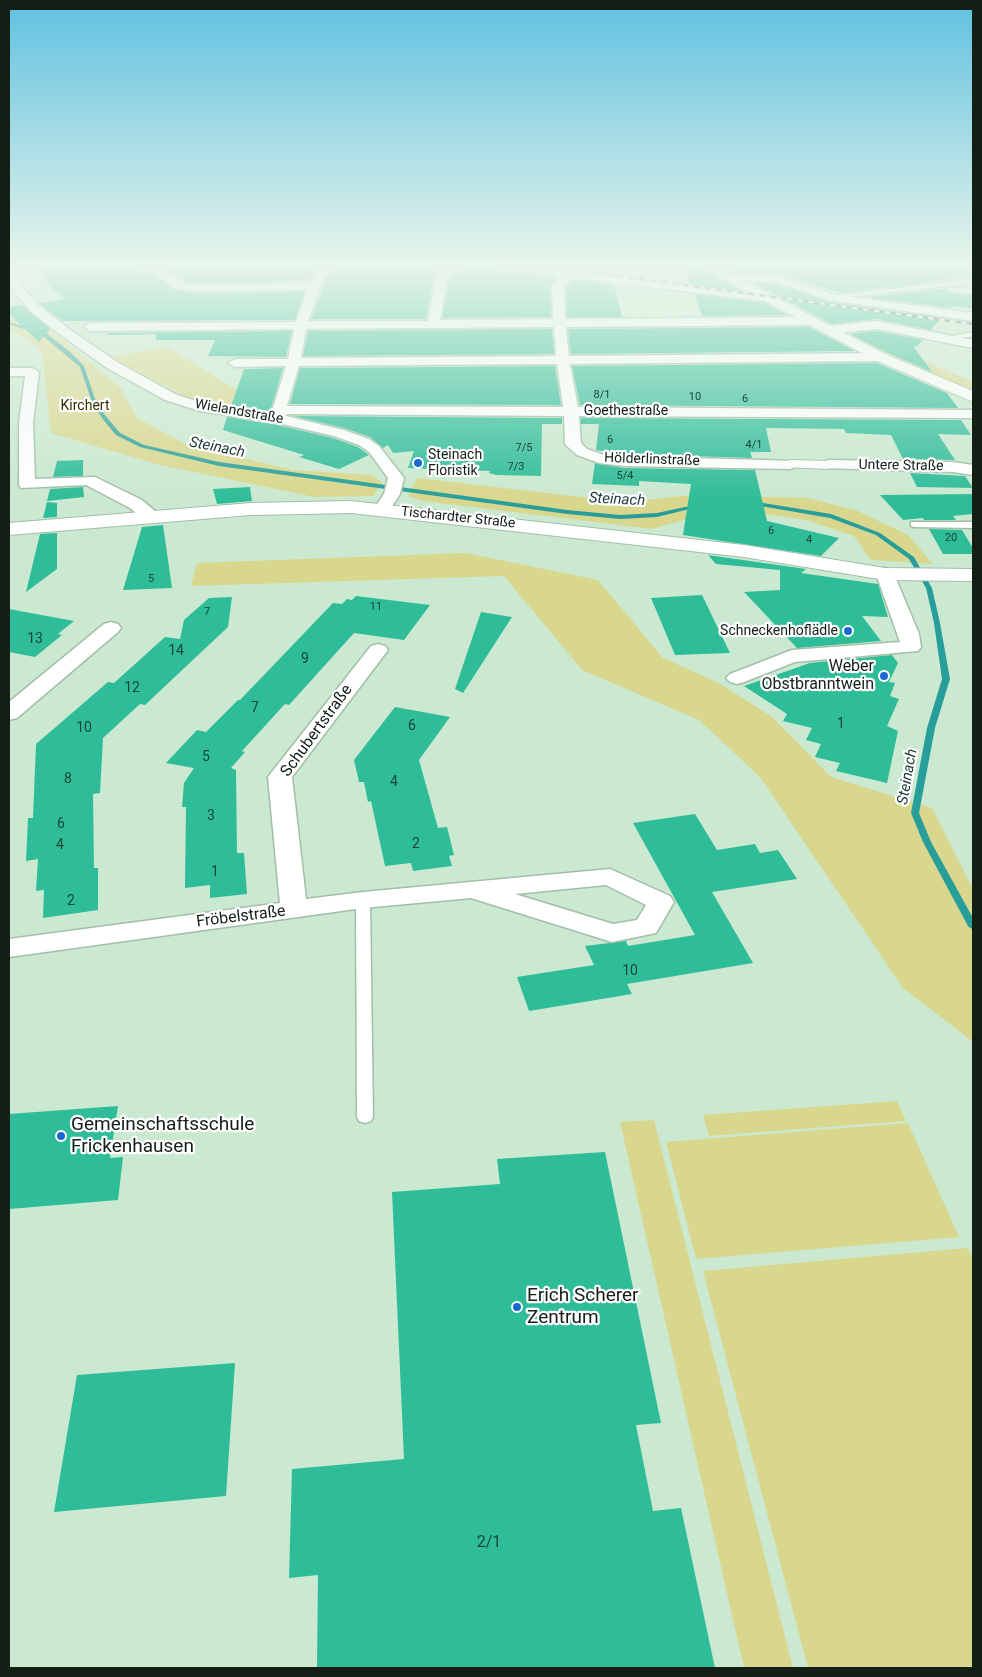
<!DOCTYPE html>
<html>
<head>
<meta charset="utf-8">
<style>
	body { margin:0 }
	#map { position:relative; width:982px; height:1677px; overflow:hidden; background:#cbe9d0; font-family:Roboto,sans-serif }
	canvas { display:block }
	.frame { position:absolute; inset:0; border:10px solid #131e15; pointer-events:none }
</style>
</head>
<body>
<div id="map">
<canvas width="982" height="1677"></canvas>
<div class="frame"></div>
</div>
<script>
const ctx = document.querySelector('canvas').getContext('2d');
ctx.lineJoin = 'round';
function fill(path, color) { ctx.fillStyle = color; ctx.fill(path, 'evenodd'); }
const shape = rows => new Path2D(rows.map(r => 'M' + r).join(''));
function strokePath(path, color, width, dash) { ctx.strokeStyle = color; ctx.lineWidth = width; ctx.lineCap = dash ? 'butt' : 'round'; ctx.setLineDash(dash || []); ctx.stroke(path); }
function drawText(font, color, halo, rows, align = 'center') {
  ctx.font = font + ' Roboto,sans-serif'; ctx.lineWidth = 4.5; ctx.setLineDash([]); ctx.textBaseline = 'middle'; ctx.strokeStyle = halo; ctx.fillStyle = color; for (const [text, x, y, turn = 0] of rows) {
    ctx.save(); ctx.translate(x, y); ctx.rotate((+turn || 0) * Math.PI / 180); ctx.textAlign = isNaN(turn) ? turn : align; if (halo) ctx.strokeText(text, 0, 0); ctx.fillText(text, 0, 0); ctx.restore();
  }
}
fill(shape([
	[9,318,42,323,120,387,137,418,187,445,293,470,372,475,383,483,373,496,315,497,160,465,51,433,42,352,26,338,9,331],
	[858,331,866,332,870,337,973,382,973,394,912,370,849,338],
	[168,347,260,405,271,409,252,413,212,407,192,400,109,357],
	[417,478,625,502,692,495,808,498,858,511,908,535,933,564,871,560,854,536,806,520,764,514,699,516,652,529,423,501,408,496],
	[466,553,598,580,663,658,717,682,771,716,831,777,932,808,973,889,973,1042,903,988,760,777,699,720,582,670,504,576,191,586,197,563],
	[897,1101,906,1121,709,1136,703,1115],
	[654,1120,793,1668,744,1668,620,1122],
	[908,1123,959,1237,696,1259,666,1142],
	[968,1248,973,1260,973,1668,808,1668,703,1271]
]), '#d9d78d');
fill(shape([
	[9,322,46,333,70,352,84,366,97,405,109,420,120,433,144,445,219,462,567,510,620,515,657,513,699,504,702,506,657,517,620,519,567,514,219,466,140,447,116,435,105,422,93,405,80,367,42,335,9,324,9,322],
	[751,501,831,514,880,533,914,557,932,588,940,623,950,679,935,728,919,813,931,842,973,918,973,929,970,928,968,926,923,842,911,813,927,728,942,679,934,623,926,588,909,559,876,535,830,518,749,504,748,503,751,501]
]), '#289e9a');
fill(shape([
	[32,265,132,265,145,273,151,272,173,289,193,293,304,292,295,320,62,321,39,303,65,299,46,283,50,283],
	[201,265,324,265,316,270,309,281,193,283,183,280,167,270],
	[341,265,409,265,409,268,440,271,433,281,426,319,311,319,327,276],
	[717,265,973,265,973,277,840,293,779,274,735,274],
	[474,266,557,277,550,286,551,317,442,318,449,282,455,272,462,273],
	[697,267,725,282,744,292,690,285,684,268],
	[574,280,614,285,622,317,567,317,566,288],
	[753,283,777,284,829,302,941,318,931,330,877,319,831,324],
	[949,288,947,291,949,293,973,295,973,309,952,306,950,308,866,297],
	[694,294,765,303,788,315,702,316],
	[23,305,50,329,39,342,9,314,9,307],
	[809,327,855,351,571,354,568,329],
	[552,329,554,354,303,356,308,331],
	[292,331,286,357,208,356,215,340,159,340,155,339,157,334,107,335,109,333],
	[877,331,923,340,916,347,913,346,932,372,886,352,850,334],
	[877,363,947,393,958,408,580,405,572,366],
	[555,366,561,405,290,404,300,368],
	[283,368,270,412,231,406,244,369],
	[294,416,562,418,562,424,542,424,541,476,496,475,489,473,490,471,408,468,414,451,393,453,388,445,383,448,370,437,344,428],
	[227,417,278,425,333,438,358,447,369,455,339,469,299,457,304,455,223,430],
	[581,418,961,420,971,435,938,434,955,460,903,459,891,435,846,433,844,429,766,428,771,452,750,452,752,458,624,454,596,450,599,424,581,424],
	[83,460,83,476,53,477,57,461],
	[595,463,624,468,755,470,767,521,839,538,821,556,683,535,691,484,639,481,639,486,592,484],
	[910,473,965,476,973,488,917,487],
	[83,487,84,497,47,501,50,489],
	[250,487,252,501,217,504,213,489],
	[973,494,973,514,953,516,956,520,924,520,923,518,903,520,880,495],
	[47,502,57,503,57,517,43,518],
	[163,525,172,588,123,590,142,527],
	[929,529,962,530,973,548,973,554,943,554],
	[57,533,57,569,26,592,40,534],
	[708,555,806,569,801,573,878,584,888,617,862,616,881,641,797,648,744,592,780,590,780,570,716,564],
	[702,595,730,653,675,655,651,598],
	[356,596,430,605,404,640,354,633,289,705,285,704,242,751,245,752,231,768,236,770,237,853,244,853,247,894,210,898,210,885,185,888,186,807,182,807,184,783,194,768,166,763,197,730,206,732,238,700,240,700,333,603,342,604,347,599,352,600],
	[232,597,228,627,145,705,140,704,103,738,100,793,93,794,94,868,98,868,98,910,43,918,44,890,36,891,38,859,26,861,28,818,33,818,36,744,108,682,114,683,165,637,180,639,184,620,209,598],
	[9,609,74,621,58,634,62,635,35,657,9,652],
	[481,612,512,617,463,693,455,689],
	[892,655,898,663,889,682,895,683,890,696,899,699,887,726,898,731,887,783,836,771,840,763,815,757,821,744,806,740,812,728,783,721,787,714,744,686,810,663],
	[395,707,450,717,419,760,438,828,447,827,454,855,449,856,452,866,413,871,411,863,385,866,371,801,368,802,364,782,359,782,354,760],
	[695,814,717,850,755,844,760,853,778,850,797,879,712,892,753,963,627,984,632,994,529,1011,517,977,594,965,585,946,626,941,628,946,695,935,633,823],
	[118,1106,110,1158,123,1157,118,1200,9,1209,9,1114],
	[605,1152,661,1423,636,1425,653,1511,681,1508,715,1668,317,1668,318,1575,289,1578,292,1469,404,1459,392,1192,500,1184,497,1159],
	[235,1363,226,1496,54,1512,77,1375]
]), '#2fbc99');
const service = shape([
	[973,279,973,283,829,299,826,297,973,279],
	[951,288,973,289,973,293,949,291,951,288],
	[973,332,973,336,942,341,939,339,973,332],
	[911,522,973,522,973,528,914,527,911,526,911,522],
	[363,896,370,900,373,1117,371,1121,365,1123,359,1121,357,1117,356,900,363,896]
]);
const pedestrian = shape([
	[790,460,828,461,834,465,828,469,786,467,786,461,790,460]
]);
const minor = shape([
	[144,265,156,265,182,282,193,285,310,283,318,271,327,265,339,265,326,275,320,286,308,321,428,321,435,281,447,265,458,265,447,281,440,320,553,319,552,286,561,276,501,268,496,265,526,265,768,297,774,300,772,302,573,278,564,287,565,319,809,317,815,321,809,325,566,327,569,356,880,353,887,357,880,361,570,364,578,407,973,410,973,418,579,416,581,443,587,449,601,454,624,456,796,461,798,464,796,467,790,469,624,466,599,463,577,455,568,447,565,444,564,416,286,414,286,416,344,430,369,439,379,446,404,478,400,494,387,514,381,515,375,514,373,510,384,494,388,478,369,452,359,445,334,436,278,423,200,411,165,400,107,368,61,335,30,311,9,284,9,274,13,275,38,305,69,329,117,362,175,394,202,403,271,414,286,366,235,367,228,363,235,359,288,359,294,329,90,331,84,327,90,323,296,322,307,290,193,291,174,287,144,265],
	[554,327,556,356,301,358,306,329,554,327],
	[557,364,563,407,287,406,299,366,557,364],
	[730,276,778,276,831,294,973,313,973,321,829,300,777,282,726,281,726,277,730,276],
	[877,321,973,340,973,348,877,329,827,334,821,330,827,326,877,321],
	[9,368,32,368,39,372,33,423,35,479,95,477,142,500,156,512,159,516,156,520,144,520,130,508,86,485,21,488,19,485,19,423,25,376,9,376,9,368],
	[828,460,953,462,973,465,973,475,953,472,822,468,820,465,828,460],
	[885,568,892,570,894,574,919,634,921,647,918,651,795,662,744,682,737,684,730,682,726,678,730,674,792,650,900,642,876,574,878,570,885,568],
	[111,622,118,624,121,628,118,632,17,718,9,720,9,702,104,624,111,622],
	[378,644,385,646,388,650,292,777,306,899,363,892,610,869,670,896,674,902,656,933,612,942,471,898,363,908,9,957,9,939,280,903,268,777,371,646,378,644],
	[606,885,646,905,637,920,613,924,515,894,606,885]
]);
const tertiary = shape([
	[351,501,744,545,885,568,973,569,973,581,885,580,744,557,351,513,251,515,9,535,9,523,251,503,351,501]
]);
const secondary = shape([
	[698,265,713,265,885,354,973,391,973,402,875,360,698,265]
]);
strokePath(service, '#a2bea7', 3);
strokePath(pedestrian, '#a2bea7', 2);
strokePath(minor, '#a2bea7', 3);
strokePath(tertiary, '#a2bea7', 2);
strokePath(secondary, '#a2bea7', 2);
fill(service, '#fff');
fill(pedestrian, '#fff');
fill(minor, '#fff');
fill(tertiary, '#fff');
fill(secondary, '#fff');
const rail = shape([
	[536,265,973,324]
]);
strokePath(rail, '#576a5b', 2.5);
strokePath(rail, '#fff', 2, [5.5]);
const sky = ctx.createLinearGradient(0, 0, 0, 500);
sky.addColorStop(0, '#5fc1e0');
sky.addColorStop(0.53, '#e8f5ea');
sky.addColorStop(1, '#e8f5ea00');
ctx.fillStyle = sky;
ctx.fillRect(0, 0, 982, 500);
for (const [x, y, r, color] of [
	[418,463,5,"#1a67d2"],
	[848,631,5,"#1a67d2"],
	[884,676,5,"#1a67d2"],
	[61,1136,5,"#1a67d2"],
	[517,1307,5,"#1a67d2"]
]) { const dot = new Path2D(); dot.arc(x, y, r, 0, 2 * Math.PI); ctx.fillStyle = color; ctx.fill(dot); strokePath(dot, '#fff', 2); }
drawText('11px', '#1a4636', null, [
	["8/1",602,395],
	["10",695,397],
	["6",745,399],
	["6",610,440],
	["4/1",754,445],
	["7/5",524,448],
	["7/3",516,467],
	["5/4",625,476],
	["6",771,531],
	["20",951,538],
	["4",809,540],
	["5",151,579],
	["11",376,607],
	["7",207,612]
]);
drawText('14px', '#312f01', '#fff', [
	["Kirchert",85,406]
]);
drawText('14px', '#131e15', '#fff', [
	["Goethestraße",626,411],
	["Wielandstraße",239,412,10],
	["Hölderlinstraße",652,460,2],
	["Untere Straße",901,466,1],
	["Tischardter Straße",458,518,6]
]);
drawText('14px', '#131e15', '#fff', [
	["Steinach",428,455],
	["Floristik",428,471],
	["Schneckenhoflädle",838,631,"right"]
], 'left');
drawText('14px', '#1a4636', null, [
	["13",35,639],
	["14",176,651],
	["9",305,659],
	["12",132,688],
	["7",255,708],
	["1",841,724],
	["6",412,726],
	["10",84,728],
	["5",206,757],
	["8",68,779],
	["4",394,782],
	["3",211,816],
	["6",61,824],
	["2",416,844],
	["4",60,845],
	["1",215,872],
	["2",71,901],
	["10",630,971]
]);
drawText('italic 15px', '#1c3535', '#fff', [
	["Steinach",217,448,11],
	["Steinach",617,500,3],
	["Steinach",908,777,-80]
]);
drawText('16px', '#131e15', '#fff', [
	["Weber",874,667],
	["Obstbranntwein",874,685]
], 'right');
drawText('16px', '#131e15', '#fff', [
	["Schubertstraße",317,731,-54],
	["Fröbelstraße",241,917,-7]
]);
drawText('16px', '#1a4636', null, [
	["2/1",489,1543]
]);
drawText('19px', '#131e15', '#fff', [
	["Gemeinschaftsschule",71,1125],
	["Frickenhausen",71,1147],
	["Erich Scherer",527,1296],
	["Zentrum",527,1318]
], 'left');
</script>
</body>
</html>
